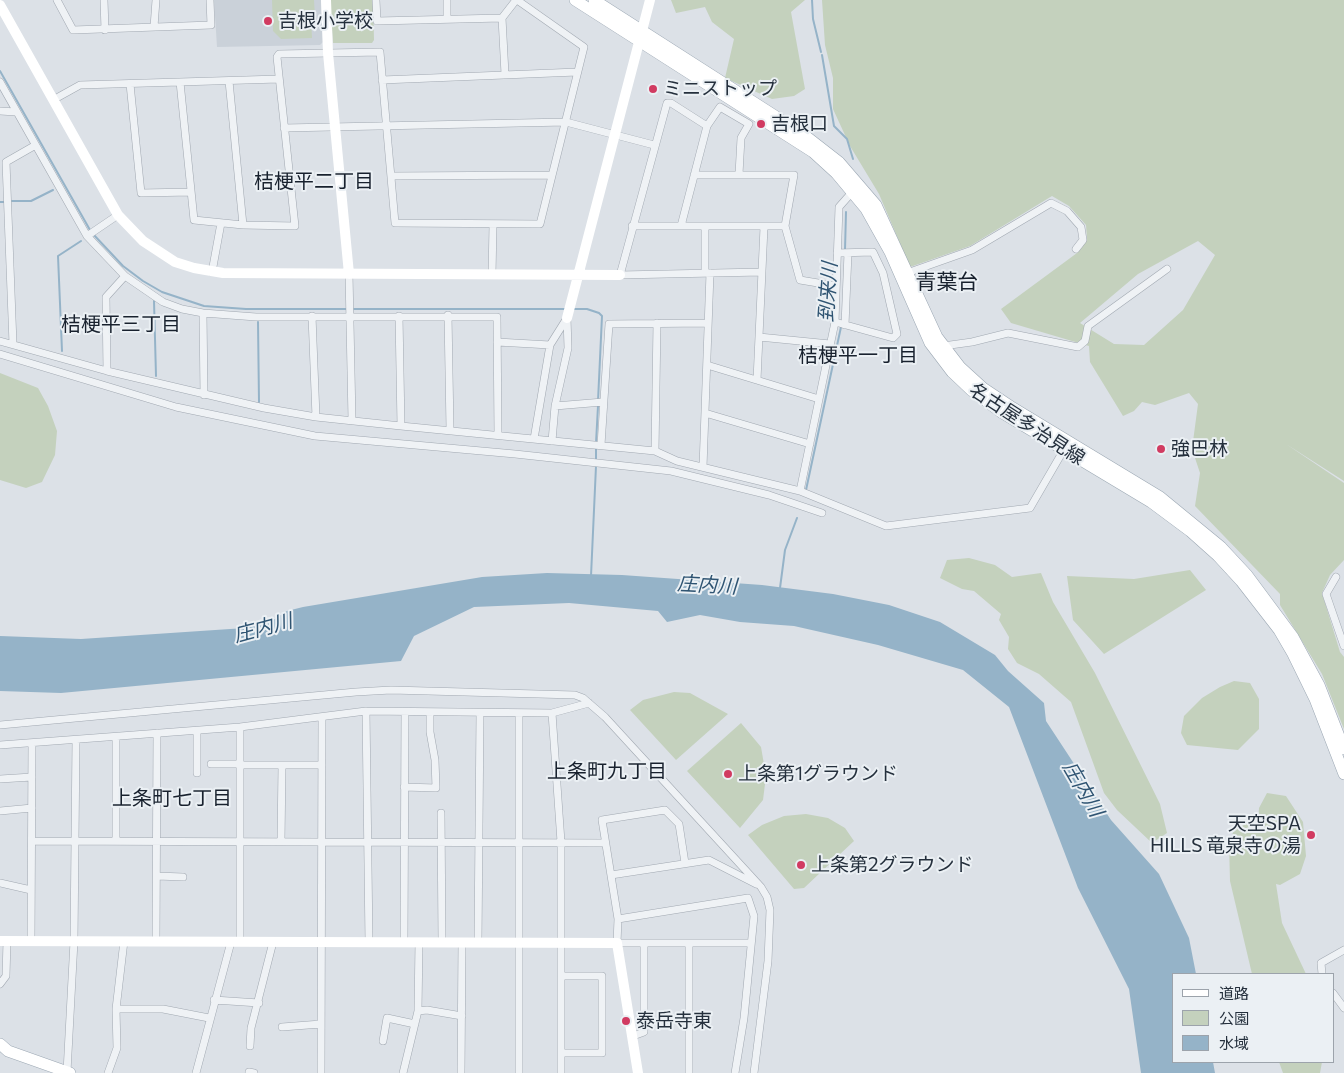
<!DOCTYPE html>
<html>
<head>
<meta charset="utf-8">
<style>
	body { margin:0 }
	#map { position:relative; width:1344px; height:1073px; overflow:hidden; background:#dce1e7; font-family:Commissioner,"Noto Sans JP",sans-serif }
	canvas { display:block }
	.legend { position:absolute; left:1172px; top:973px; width:162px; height:90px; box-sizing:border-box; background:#ebf0f4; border:1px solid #9ca3ab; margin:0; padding:6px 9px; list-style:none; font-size:15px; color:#25303d }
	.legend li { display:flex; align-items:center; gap:10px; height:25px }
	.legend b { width:25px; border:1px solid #9ca3ab }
</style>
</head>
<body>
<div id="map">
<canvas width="1344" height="1073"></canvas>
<ul class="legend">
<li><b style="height:6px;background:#fff"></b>道路</li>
<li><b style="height:14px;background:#c4d1bd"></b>公園</li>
<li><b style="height:14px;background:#95b3c8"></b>水域</li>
</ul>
</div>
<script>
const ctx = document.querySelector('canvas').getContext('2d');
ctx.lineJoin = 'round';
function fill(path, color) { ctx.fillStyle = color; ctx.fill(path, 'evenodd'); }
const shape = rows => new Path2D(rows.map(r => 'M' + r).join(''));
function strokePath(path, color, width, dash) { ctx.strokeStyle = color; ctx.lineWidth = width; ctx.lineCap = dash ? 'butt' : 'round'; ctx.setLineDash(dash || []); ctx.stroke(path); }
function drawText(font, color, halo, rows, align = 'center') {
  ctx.font = font + ' Commissioner,"Noto Sans JP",sans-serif'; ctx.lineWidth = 4; ctx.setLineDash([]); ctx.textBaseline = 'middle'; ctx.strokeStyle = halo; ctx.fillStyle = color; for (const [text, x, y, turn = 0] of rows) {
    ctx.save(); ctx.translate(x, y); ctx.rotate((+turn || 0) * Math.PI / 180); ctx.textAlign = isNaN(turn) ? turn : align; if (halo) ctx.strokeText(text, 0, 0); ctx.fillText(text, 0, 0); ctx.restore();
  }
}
fill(shape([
	[214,0,321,0,323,42,320,45,217,47]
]), '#cad1d9');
fill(shape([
	[272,0,314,0,315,17,311,18,312,38,281,39,273,31],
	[330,0,373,0,374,40,372,43,333,43],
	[671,0,805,0,791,12,805,89,794,96,772,99,725,78,734,39,712,22,705,7,676,13],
	[822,0,1344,0,1344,481,1286,444,1344,483,1344,560,1330,575,1322,593,1340,652,1344,657,1344,729,1322,674,1280,605,1280,594,1195,506,1200,473,1192,449,1198,404,1189,393,1155,405,1142,402,1134,411,1123,416,1090,362,1089,346,1011,323,1001,309,1077,253,1087,238,1086,225,1069,206,1052,196,970,246,910,267,879,194,850,146,833,109,833,78,825,45],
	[1198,241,1215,255,1183,310,1144,345,1114,344,1080,323,1138,274],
	[0,373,38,388,48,406,57,431,55,455,42,482,26,488,0,480],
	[969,558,995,565,1012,577,1041,573,1053,602,1095,673,1160,804,1167,833,1152,843,1117,810,1104,793,1071,702,1039,674,1017,663,1008,649,1009,637,999,620,1001,614,974,591,962,589,940,578,947,560],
	[1190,570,1206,590,1104,654,1073,620,1067,576,1134,579],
	[1234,681,1250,683,1259,699,1259,729,1238,750,1187,745,1181,733,1184,716,1202,698,1220,687],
	[674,692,690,693,728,714,676,760,630,710,643,700],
	[741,723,761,747,766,776,763,800,740,828,687,771],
	[1267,793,1286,796,1303,822,1306,856,1300,874,1280,885,1276,884,1282,923,1306,974,1252,974,1230,881,1229,843,1234,830,1246,824,1258,827,1259,808],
	[806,814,828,818,845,828,854,841,804,888,794,889,748,835,762,825,784,816],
	[1279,1062,1322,1062,1320,1073,1283,1073]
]), '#c4d1bd');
fill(shape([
	[547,573,622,575,762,585,833,594,889,605,940,622,995,655,1008,671,1044,703,1046,721,1111,820,1159,874,1189,938,1196,974,1173,974,1173,1062,1213,1062,1215,1073,1141,1073,1129,989,1078,888,1009,707,963,670,878,645,794,626,740,622,700,615,667,622,658,611,569,603,474,607,414,636,401,661,61,693,0,691,0,636,81,639,245,628,267,624,287,611,303,607,482,577]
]), '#95b3c8');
strokePath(shape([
	[812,0,813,19,821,52],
	[822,55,834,126,847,139,853,159],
	[0,71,90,230],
	[12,201,31,201,53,190],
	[0,202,4,202],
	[93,234,123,266,143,281,162,292,204,306,246,309,566,309],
	[845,250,846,212],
	[154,301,156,376],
	[574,309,587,309,599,313,602,316,598,401],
	[258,322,259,402],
	[62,351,58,256,81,241],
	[596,443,598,406],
	[596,448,596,461],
	[806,490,841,327],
	[591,576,596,466],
	[780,588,785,550,797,518]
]), '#95b3c8', 2);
const street = shape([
	[57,0,73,30,211,25,210,0],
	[104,0,105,30],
	[376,0,377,21,502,18,505,74],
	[447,0,447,19],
	[502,18,516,0],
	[154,27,156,0],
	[382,80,577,72],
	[229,81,243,225],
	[0,82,87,236,125,276,163,302,182,309,203,313,256,317,497,317,498,435],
	[180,82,194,220,243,225,295,226,277,57,279,54,380,52,395,223,540,224,584,47,517,0],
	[130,84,141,193,191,192],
	[53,100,80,85,279,79],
	[0,111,16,112],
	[707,126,720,107,749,124,741,138,739,174],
	[284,128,566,122,654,145],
	[694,175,794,175,785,226,800,280,836,286],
	[392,176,552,175],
	[632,226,785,226],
	[681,226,707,126,671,103,667,103,620,275,762,272],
	[705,226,705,273],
	[87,236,118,215],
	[212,272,221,223],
	[907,273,972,250,1051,203,1067,211,1081,227,1083,240,1076,249],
	[349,274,352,420],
	[492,275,493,225],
	[203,313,204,395],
	[448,315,450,429],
	[312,316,316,417],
	[399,316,401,426],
	[835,322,893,338,897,334,883,273,873,252,837,253],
	[845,325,848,253],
	[759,337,830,344],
	[0,341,107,371,264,408,316,417,401,426,655,451,677,461,800,491,835,322,839,207,854,190],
	[497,342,550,345],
	[13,344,6,162,34,146],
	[943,346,972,342,1008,333,1078,347,1085,341,1088,326,1167,269],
	[0,354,176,407,315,436,515,454,671,471,769,495,822,513],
	[707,365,819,399],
	[107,371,106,297,125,276],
	[757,380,764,227],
	[555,406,603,402],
	[705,413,810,444],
	[534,439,550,345,567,318],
	[552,441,555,406,568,348,567,318],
	[601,445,609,324,708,323],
	[655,451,657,323],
	[703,467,710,273],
	[800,491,886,526,1030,508,1066,446],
	[1336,577,1326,594,1344,646],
	[366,711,369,942],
	[552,713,561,842,561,1073],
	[0,725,356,692,391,690,575,695,583,698,605,717,761,887,767,897,770,910,768,961,754,1073],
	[116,738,116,841],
	[0,745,240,727,366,711,552,713,589,703],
	[211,764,240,764],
	[240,765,322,765],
	[197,773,197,731],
	[0,779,32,777],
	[404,787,436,788,435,760,430,732,430,712],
	[0,811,32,808],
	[441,813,442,942],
	[32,841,605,843],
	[281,841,282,766],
	[685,863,679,824,665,810,602,820,618,919,617,943,750,943],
	[611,875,709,860,756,884],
	[157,876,183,877],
	[0,883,31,890],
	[618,919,748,898,754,916,744,1018,735,1073],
	[31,941,32,743],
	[156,942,157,733],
	[240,942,240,727],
	[404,942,405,712],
	[478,942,480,713],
	[1322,974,1321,963,1344,950],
	[0,984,6,976,7,941],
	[1333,993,1344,1008],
	[214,1000,259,1003],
	[116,1009,163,1009,209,1018],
	[418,1011,427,1010,462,1016],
	[282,1027,321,1024],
	[633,1036,644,1032,644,944],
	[383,1041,387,1018,415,1024],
	[250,1046,251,1028,273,942],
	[561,1053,602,1053,602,976,561,976],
	[67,1072,74,941,76,740],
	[249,1072,254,1073],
	[108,1073,117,1048,116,1009,124,941],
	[196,1073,231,942],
	[321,1073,322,717],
	[403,1073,418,1011,419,942],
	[461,1073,462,942],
	[519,1073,519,714],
	[689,1073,689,944]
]);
const primary = shape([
	[575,0,813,152,836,173,866,209,890,252,930,343,952,372,971,390,1001,412,1151,502,1190,531,1218,556,1241,581,1279,630,1293,654,1315,699,1344,774],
	[594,0,803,134,839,162,876,205,937,337,960,367,983,388,1013,408,1160,497,1221,547,1247,575,1293,637,1319,685,1344,749],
	[0,1044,8,1051,70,1073]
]);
strokePath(street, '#a1a8b1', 8);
strokePath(primary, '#9ba7b3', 12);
strokePath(street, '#eff2f5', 7);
strokePath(shape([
	[326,0,328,53,349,274],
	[0,5,118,215,143,241,175,262,194,268,223,273,620,275],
	[567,318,650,0],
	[0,941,617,943,638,1073]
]), '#fff', 10);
strokePath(primary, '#fff', 11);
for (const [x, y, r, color] of [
	[268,21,5,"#d13b61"],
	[653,89,5,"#d13b61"],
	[761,124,5,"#d13b61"],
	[1161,449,5,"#d13b61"],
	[728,774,5,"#d13b61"],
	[1311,835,5,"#d13b61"],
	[801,865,5,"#d13b61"],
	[626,1021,5,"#d13b61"]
]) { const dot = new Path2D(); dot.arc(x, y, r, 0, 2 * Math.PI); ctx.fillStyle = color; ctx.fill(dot); strokePath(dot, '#ebf0f4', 2); }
drawText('19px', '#25303d', '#ebf0f4', [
	["吉根小学校",278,21],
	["ミニストップ",663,89],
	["吉根口",771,124],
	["強巴林",1171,449],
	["上条第1グラウンド",738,774],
	["天空SPA",1301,824,"right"],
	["HILLS 竜泉寺の湯",1301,846,"right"],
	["上条第2グラウンド",811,865],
	["泰岳寺東",636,1021]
], 'left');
drawText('19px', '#25303d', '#ebf0f4', [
	["名古屋多治見線",1027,424,33]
]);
drawText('20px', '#18212e', '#ebf0f4', [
	["桔梗平二丁目",314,181],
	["桔梗平三丁目",121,324],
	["桔梗平一丁目",858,355],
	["上条町九丁目",607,771],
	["上条町七丁目",172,798]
]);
drawText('italic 20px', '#2f5472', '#ebf0f4', [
	["到来川",828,292,-86],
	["庄内川",707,585,3],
	["庄内川",263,628,-15],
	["庄内川",1083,789,60]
]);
drawText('21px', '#18212e', '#ebf0f4', [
	["青葉台",947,282]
]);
</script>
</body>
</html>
